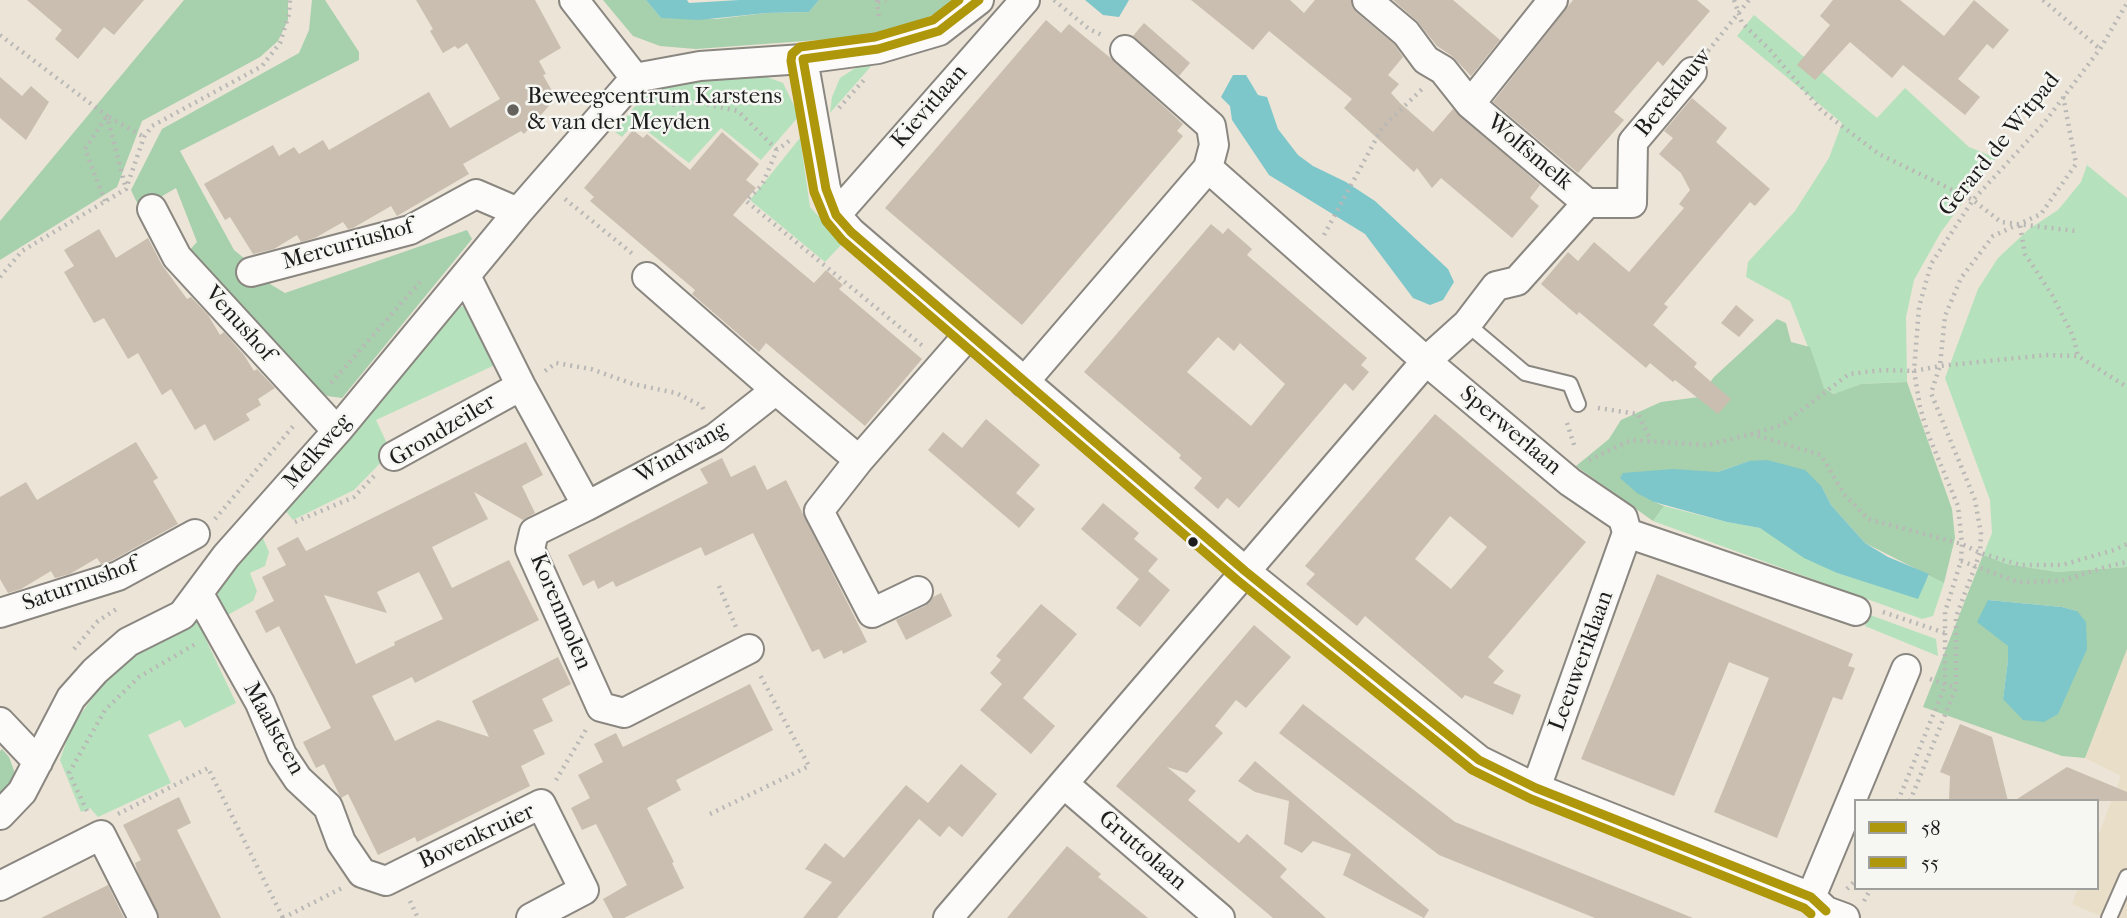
<!DOCTYPE html>
<html>
<head>
<meta charset="utf-8">
<style>
	body { margin:0 }
	#map { position:relative; width:2127px; height:918px; overflow:hidden; background:#ece4d7; font-family:"IM FELL French Canon",serif }
	canvas { display:block }
	.legend { position:absolute; left:1854px; top:799px; width:245px; height:91px; box-sizing:border-box; background:#f6f6f2; border:2px solid #9f9f9c; margin:0; padding:9px 12px; list-style:none; font-size:21px; color:#1c1c1c }
	.legend li { display:flex; align-items:center; gap:14px; height:35px }
	.legend b { width:35px; border:2px solid #9f9f9c }
</style>
</head>
<body>
<div id="map">
<canvas width="2127" height="918"></canvas>
<ul class="legend">
<li><b style="height:9px;background:#ae970a"></b>58</li>
<li><b style="height:9px;background:#ae970a"></b>55</li>
</ul>
</div>
<script>
const ctx = document.querySelector('canvas').getContext('2d');
ctx.lineJoin = 'round';
function fill(path, color) { ctx.fillStyle = color; ctx.fill(path, 'evenodd'); }
const shape = rows => new Path2D(rows.map(r => 'M' + r).join(''));
function strokePath(path, color, width, dash) { ctx.strokeStyle = color; ctx.lineWidth = width; ctx.lineCap = dash ? 'butt' : 'round'; ctx.setLineDash(dash || []); ctx.stroke(path); }
function drawText(font, color, halo, rows, align = 'center') {
  ctx.font = font + ' "IM FELL French Canon",serif'; ctx.lineWidth = 5; ctx.setLineDash([]); ctx.textBaseline = 'middle'; ctx.strokeStyle = halo; ctx.fillStyle = color; for (const [text, x, y, turn = 0] of rows) {
    ctx.save(); ctx.translate(x, y); ctx.rotate((+turn || 0) * Math.PI / 180); ctx.textAlign = isNaN(turn) ? turn : align; if (halo) ctx.strokeText(text, 0, 0); ctx.fillText(text, 0, 0); ctx.restore();
  }
}
fill(shape([
	[2127,649,2127,918,2105,918,2072,904,2078,888,2097,888,2097,839,2121,776,2085,758]
]), '#e9dec7');
fill(shape([
	[1754,15,1877,118,1905,88,1969,147,1996,158,1941,232,1914,280,1906,317,1907,382,1861,384,1835,394,1824,388,1790,301,1746,277,1748,262,1795,211,1829,158,1842,123,1737,36],
	[873,64,830,113,832,97,840,78,857,67],
	[759,74,783,83,799,116,761,160,721,128,689,163,635,122,622,137,615,132,648,89,683,81],
	[800,138,810,207,843,243,825,262,750,200],
	[2087,165,2127,198,2127,567,2057,572,2007,564,1983,555,1992,533,1990,500,1945,378,1978,289,1998,258,2029,229,2058,210,2081,182],
	[461,306,471,310,497,364,376,420,391,452,354,490,293,520,284,509],
	[1664,506,1727,522,1760,528,1837,573,1917,598,1929,575,1944,583,1933,616,1922,619,1653,521],
	[262,536,269,552,265,566,250,573,257,591,253,601,224,617,217,590],
	[1870,615,1936,639,1938,656,1865,626],
	[199,618,208,644,236,703,185,728,180,720,148,735,171,783,98,817,90,808,81,812,60,760,71,728,99,688,139,652]
]), '#b5e2bc');
fill(shape([
	[184,0,288,0,288,20,278,41,260,57,142,121,117,187,0,260,0,221],
	[312,0,325,0,359,52,359,60,180,151,234,250,250,263,265,266,270,284,285,293,467,230,472,239,342,398,327,396,293,369,185,255,197,242,176,188,140,209,131,190,162,129,299,53,309,30],
	[603,0,646,0,661,18,717,19,766,13,809,12,819,0,953,0,944,10,898,30,845,38,696,49,660,46,633,36],
	[1777,319,1786,323,1791,342,1810,347,1824,388,1834,394,1861,384,1907,382,1952,509,1955,538,1944,583,1865,543,1831,505,1822,487,1749,461,1718,472,1702,472,1654,502,1664,506,1653,521,1576,466,1609,439,1621,420,1661,402,1699,397,1714,377],
	[1983,555,2007,564,2057,572,2127,567,2127,649,2085,758,2062,756,1923,707],
	[1988,600,2062,607,2077,611,2003,699,2008,660,2008,646],
	[2,749,9,757,16,776,0,798,0,751]
]), '#a7d0ad');
fill(shape([
	[646,0,687,0,689,3,739,0,819,0,809,12,766,13,699,20,661,18],
	[1085,0,1129,0,1119,17,1103,15],
	[1233,75,1246,75,1258,95,1267,97,1278,129,1298,155,1313,166,1346,182,1375,201,1448,269,1454,282,1443,300,1430,305,1413,298,1365,234,1269,175,1232,120,1230,106,1221,97],
	[1767,460,1805,470,1822,487,1831,505,1865,543,1888,557,1929,574,1918,599,1837,573,1804,558,1760,528,1727,522,1654,502,1637,493,1620,478,1623,473,1673,469,1718,472,1749,461],
	[1988,600,2062,607,2077,611,2086,622,2087,649,2058,714,2044,722,2023,720,2003,699,2008,660,2008,646,1977,622]
]), '#7dc7ca');
fill(shape([
	[27,0,144,0,114,35,104,27,78,59,55,39,62,30],
	[416,0,535,0,561,48,539,61,546,74,543,75,556,98,524,134,521,131,463,164,469,174,397,216,391,206,353,228,348,229,343,222,315,238,301,242,297,235,274,249,253,254,230,217,225,220,204,184,273,145,279,156,294,147,299,154,323,140,329,150,429,92,450,128,500,99,467,43,458,49,455,46,443,53,430,31,433,29],
	[1191,0,1290,0,1304,13,1315,0,1351,0,1356,12,1394,44,1403,57,1388,75,1399,84,1391,93,1400,103,1433,132,1453,109,1540,185,1530,198,1539,206,1512,238,1441,178,1432,188,1417,168,1414,172,1344,108,1352,99,1269,31,1253,50],
	[1393,0,1453,0,1500,40,1471,76,1452,56,1437,46,1417,21],
	[1573,0,1697,0,1710,11,1663,66,1658,61,1614,112,1624,120,1578,173,1493,102],
	[1833,0,1900,0,1944,36,1974,0,2009,30,1993,49,1987,44,1958,79,1980,97,1965,115,1903,65,1892,78,1850,42,1815,80,1797,65,1830,25,1820,16],
	[1046,20,1061,33,1069,24,1113,60,1183,124,1177,131,1183,136,1022,325,885,208],
	[1144,23,1190,63,1179,76,1133,36],
	[0,77,22,96,31,86,49,102,26,140,0,118],
	[1692,98,1727,128,1716,142,1770,189,1755,206,1750,202,1664,304,1668,307,1653,325,1697,363,1694,367,1731,399,1718,414,1675,380,1673,382,1650,363,1646,368,1579,312,1577,315,1541,284,1568,252,1578,261,1594,242,1629,272,1684,208,1679,204,1690,190,1681,173,1659,154,1673,138,1664,131],
	[633,130,643,138,647,134,690,170,722,132,759,164,746,180,756,188,733,215,814,283,826,270,843,285,839,289,922,359,865,426,766,343,759,352,692,294,695,290,590,201,594,197,584,188],
	[1211,224,1223,234,1228,228,1252,249,1247,255,1367,358,1361,365,1369,372,1353,391,1345,383,1239,508,1227,498,1218,509,1194,488,1202,478,1179,458,1181,455,1084,372],
	[1218,337,1234,351,1240,343,1285,384,1251,426,1187,372],
	[99,229,116,258,148,238,162,265,187,299,191,297,208,315,220,335,224,332,244,355,254,371,257,369,275,388,258,399,261,405,246,414,250,420,214,441,205,424,195,430,171,389,162,395,138,353,128,359,104,318,94,323,64,272,74,266,64,250],
	[1736,305,1754,320,1739,337,1721,323],
	[1435,414,1586,542,1488,657,1504,671,1493,683,1521,695,1513,715,1465,695,1462,699,1365,616,1357,626,1306,584,1315,574,1305,566],
	[1450,516,1487,547,1451,589,1415,559],
	[986,419,1040,465,1016,493,1035,509,1019,528,928,450,943,432,962,448],
	[136,442,158,478,153,481,178,524,111,561,101,564,97,558,70,574,55,578,51,571,21,589,8,593,0,579,0,497,26,482,37,500],
	[526,442,543,475,522,486,535,513,523,520,474,492,488,519,432,547,452,588,509,560,539,620,415,683,412,677,372,696,395,741,438,720,489,737,472,701,558,657,571,684,542,699,553,721,533,730,545,754,521,766,530,786,417,842,415,837,378,855,348,794,341,798,324,764,316,768,303,742,331,728,279,626,266,633,255,611,274,601,262,577,286,565,277,548,298,537,306,551],
	[419,572,443,619,394,642,395,645,356,664,324,595,387,613,377,592],
	[722,458,731,477,755,465,767,490,786,480,867,642,843,654,842,650,824,659,819,649,812,652,753,533,705,556,701,547,616,587,613,581,598,589,594,580,583,586,568,555,708,483,700,469],
	[1103,503,1139,533,1134,539,1158,559,1148,571,1170,590,1140,627,1116,608,1139,579,1081,529],
	[1657,574,1853,654,1848,666,1855,668,1842,700,1833,697,1777,838,1714,812,1769,678,1729,662,1674,796,1581,759],
	[941,593,952,616,906,640,896,620,925,606,933,597],
	[1041,604,1077,634,1023,698,1055,726,1031,754,980,710,1002,684,990,673,1001,660,996,656],
	[1254,625,1291,657,1246,708,1236,700,1215,726,1223,733,1187,773,1167,767,1196,791,1188,800,1239,843,1247,834,1287,869,1280,877,1326,918,1273,918,1116,786],
	[750,684,773,730,676,780,681,790,647,808,674,862,672,863,684,888,624,918,613,918,603,899,627,885,596,824,582,830,571,808,590,798,578,775,603,762,594,744,616,733,623,747],
	[1303,704,1455,822,1693,918,1595,918,1439,855,1279,733],
	[1960,724,1992,737,2008,801,1949,801,1950,776,1940,772],
	[1255,761,1429,910,1424,918,1343,875,1351,854,1313,841,1302,853,1284,844,1289,801,1255,792,1238,781],
	[961,764,997,794,962,837,949,826,940,837,919,819,837,918,803,918,832,882,805,869,825,843,844,858,906,785,928,803],
	[2067,767,2127,792,2127,801,2014,801],
	[179,797,191,823,177,830,221,918,159,918,137,870,135,863,141,860,123,825],
	[1067,846,1101,874,1098,877,1148,918,1007,918],
	[108,885,124,918,41,918]
]), '#c9beaf');
const lane = shape([
	[1467,324,1525,373,1570,384,1578,404],
	[2109,918,2127,877]
]);
const street = shape([
	[574,0,635,78],
	[1367,0,1406,33,1426,60,1443,70,1470,104,1587,203],
	[803,59,826,189,836,215,851,232,1245,571,1479,760,1536,788,1811,897,1826,911,1845,918],
	[635,78,700,66,803,59,878,49,939,31,979,0],
	[1470,104,1553,0],
	[1208,168,1426,361,1570,482,1623,518,1627,533,1856,611],
	[152,209,177,257,337,431],
	[836,215,1025,0],
	[251,272,410,230,476,194,518,212],
	[466,276,521,386,587,506,715,438,776,390,859,460,819,511,872,613,918,591],
	[647,277,776,390],
	[1024,382,1208,168,1214,145,1211,126,1125,50],
	[394,456,521,386],
	[859,460,969,334],
	[587,506,534,532,530,549,601,707,624,713,749,649],
	[199,594,260,703,282,755,298,779,328,807,341,842,362,873,386,881,541,804,584,890,531,918],
	[0,613,118,576,195,534],
	[0,722,38,762],
	[1064,784,1220,918],
	[1536,788,1627,533],
	[0,815,22,792,71,698,95,671,128,642,182,615,226,556,337,431,518,212,635,78],
	[0,886,101,835,143,918],
	[1811,897,1906,669],
	[948,918,1426,361,1467,324,1496,286,1517,281,1587,203,1632,203,1633,142,1692,72]
]);
strokePath(lane, '#8a8680', 18);
strokePath(street, '#8a8680', 32);
strokePath(shape([
	[877,0,879,20],
	[1054,0,1089,29,1104,36],
	[1734,0,1742,23,1769,49,1822,111,1879,154,1973,200,2001,222,2076,231],
	[2043,0,2100,49],
	[878,2,886,0],
	[0,35,107,116,126,189],
	[1708,51,1749,0],
	[666,102,673,105,700,103,738,111,777,150],
	[839,108,864,80],
	[789,141,777,150,762,185,746,201,924,347],
	[565,199,634,255],
	[105,201,85,149,107,116,144,137],
	[2020,226,2025,254,2052,295,2073,336,2078,356],
	[1324,235,1382,128,1422,89],
	[0,277,22,251,126,189,144,137,152,126,262,66,280,43,289,14,290,0],
	[545,371,556,363,591,369,633,384,676,393,702,406,705,413],
	[331,383,420,282],
	[1598,408,1638,414,1651,441],
	[1567,423,1575,448],
	[1751,434,1782,425,1849,374,1883,370,1914,371,1940,366,2046,355,2078,356,2127,387],
	[1589,460,1631,440,1707,445,1751,434,1821,455,1844,494,1868,519,1962,544,1980,553,2021,565,2062,565,2114,550,2127,544],
	[215,519,295,424],
	[295,522,354,497,376,474],
	[1961,561,2018,582,2062,581,2105,567,2127,562],
	[719,586,736,627],
	[1883,612,1945,633],
	[74,649,98,621,118,608],
	[1930,679,1956,688],
	[556,780,587,728],
	[1898,801,1945,686,1945,612,1961,561,1962,544,1958,506,1928,434,1920,407,1914,371,1919,307,1931,264,1973,200,2044,123,2100,49,2127,3],
	[1910,801,1956,688,1956,617,1980,553,1981,534,1975,500,1931,393,1940,366,1945,316,1961,278,1993,236,2041,214,2076,164,2063,96],
	[87,811,69,773,105,710,139,677,197,643],
	[118,814,208,768,283,918],
	[710,814,809,766,759,673],
	[1847,889,1856,880],
	[410,901,418,918],
	[1864,901,1871,888],
	[283,918,342,888]
]), '#b9b8b6', 4.5, [2, 5]);
strokePath(lane, '#fcfbf9', 14);
strokePath(street, '#fcfbf9', 28);
strokePath(shape([
	[803,59,826,189,836,215,851,232,1245,571,1479,760,1536,788,1811,897,1826,911],
	[803,59,878,49,939,31,979,0]
]), '#ae970a', 9);
strokePath(shape([
	[959,0,933,20,875,37,800,47,792,54,791,61,814,192,826,221,842,240,1237,580,1472,770,1531,799,1804,908,1811,914]
]), '#ae970a', 9);
for (const [x, y, r, color] of [
	[513,110,7,"#65625d"],
	[1193,542,6,"#1c1c1c"]
]) { const dot = new Path2D(); dot.arc(x, y, r, 0, 2 * Math.PI); ctx.fillStyle = color; ctx.fill(dot); strokePath(dot, '#f6f6f2', 2.5); }
drawText('23px', '#1c1c1c', '#f6f6f2', [
	["Bereklauw",1674,93,-51],
	["Kievitlaan",930,107,-49],
	["Gerard de Witpad",2000,145,-51],
	["Wolfsmelk",1529,153,40],
	["Mercuriushof",348,245,-16],
	["Venushof",239,324,48],
	["Grondzeiler",443,431,-31],
	["Sperwerlaan",1510,431,40],
	["Melkweg",318,452,-49],
	["Windvang",682,453,-30],
	["Saturnushof",80,585,-20],
	["Korenmolen",560,612,67],
	["Leeuweriklaan",1582,661,-70],
	["Maalsteen",273,729,61],
	["Bovenkruier",477,837,-25],
	["Gruttolaan",1142,851,41]
]);
drawText('23px', '#1c1c1c', '#f6f6f2', [
	["Beweegcentrum Karstens",527,97],
	["& van der Meyden",527,123]
], 'left');
</script>
</body>
</html>
